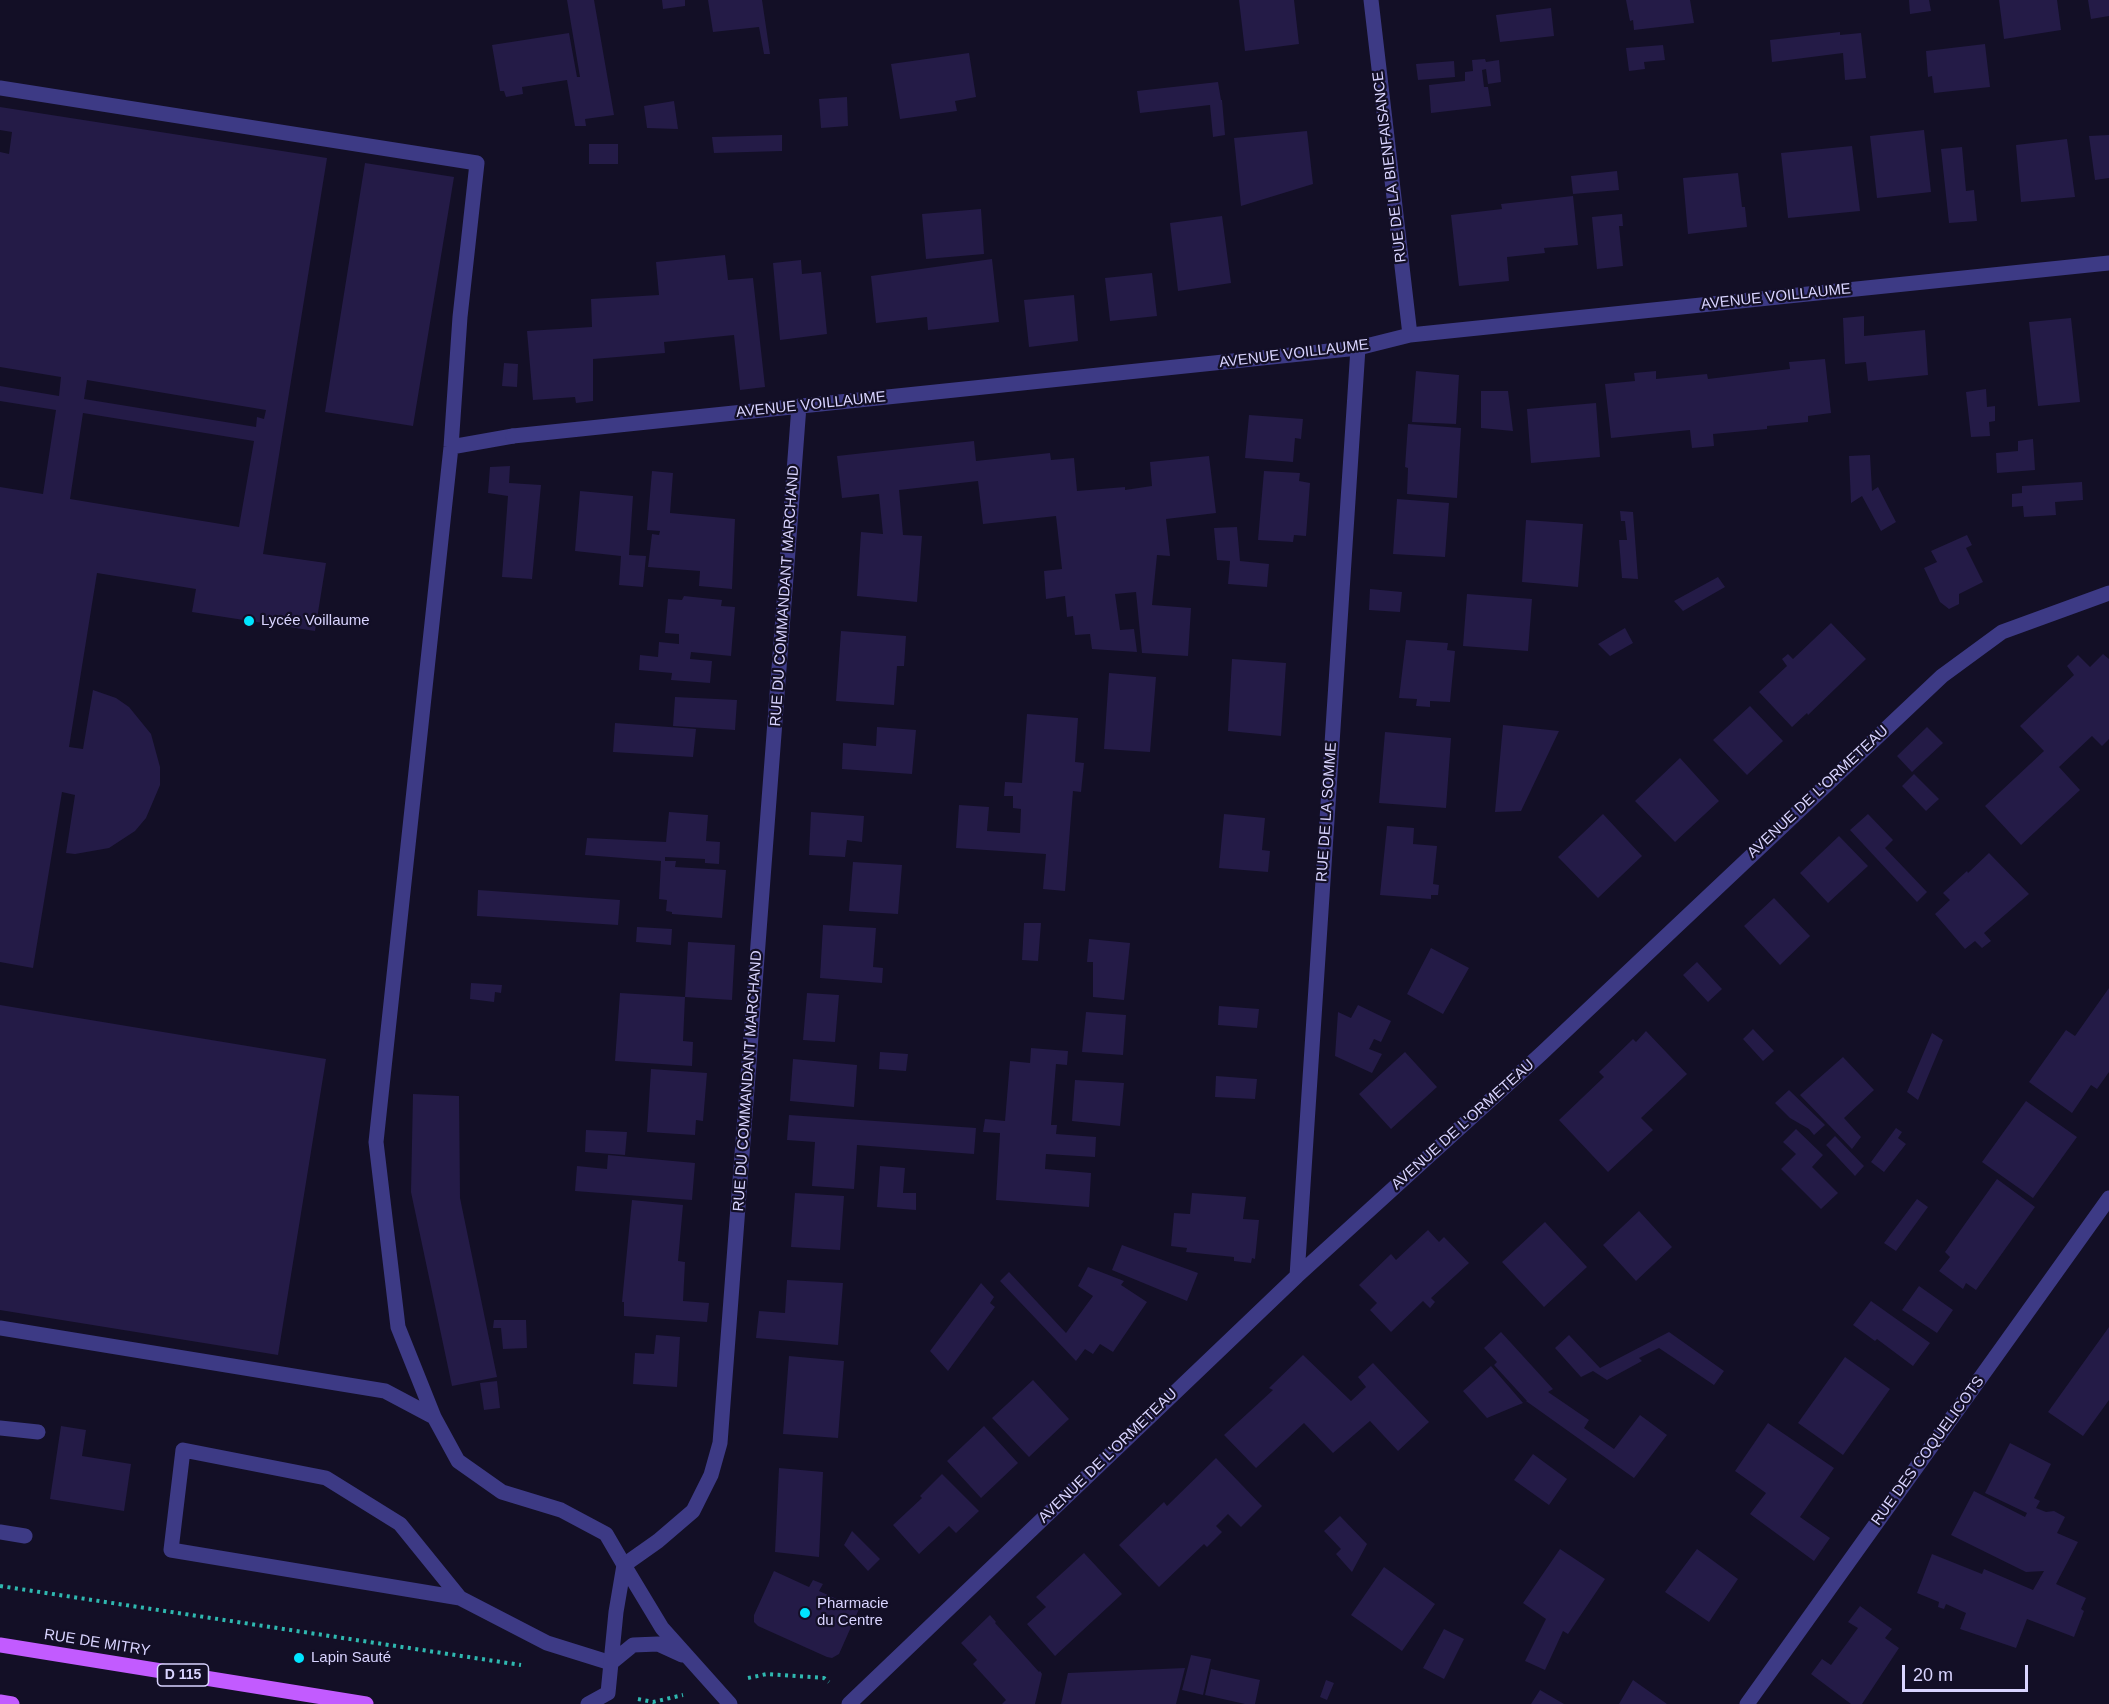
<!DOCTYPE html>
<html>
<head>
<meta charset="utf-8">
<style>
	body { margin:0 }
	#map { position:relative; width:2109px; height:1704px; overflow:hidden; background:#130f26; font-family:Helvetica,sans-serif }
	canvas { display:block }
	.scale { position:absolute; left:1902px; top:1665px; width:126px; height:27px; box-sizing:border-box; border:3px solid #d9d4ff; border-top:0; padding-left:8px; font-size:18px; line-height:21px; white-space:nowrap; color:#d9d4ff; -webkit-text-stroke:4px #130f26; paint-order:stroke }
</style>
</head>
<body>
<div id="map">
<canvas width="2109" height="1704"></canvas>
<div class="scale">20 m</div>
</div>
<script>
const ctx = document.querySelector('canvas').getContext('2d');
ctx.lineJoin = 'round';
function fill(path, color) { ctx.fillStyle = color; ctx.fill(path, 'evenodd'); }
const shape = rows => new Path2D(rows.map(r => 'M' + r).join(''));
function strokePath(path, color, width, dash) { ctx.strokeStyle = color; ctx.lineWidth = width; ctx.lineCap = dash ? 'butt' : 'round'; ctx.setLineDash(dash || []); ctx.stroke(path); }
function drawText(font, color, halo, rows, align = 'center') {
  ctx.font = font + ' Helvetica,sans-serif'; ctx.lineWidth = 4.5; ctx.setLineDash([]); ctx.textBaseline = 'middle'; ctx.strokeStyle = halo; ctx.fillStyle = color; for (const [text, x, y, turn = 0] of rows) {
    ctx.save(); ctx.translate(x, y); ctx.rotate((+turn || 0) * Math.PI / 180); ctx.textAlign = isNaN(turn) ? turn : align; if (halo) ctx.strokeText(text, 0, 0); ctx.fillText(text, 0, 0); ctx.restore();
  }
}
fill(shape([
	[567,0,594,0,614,115,585,119,586,126,575,126,567,80,522,87,523,94,506,97,504,91,500,91,492,45,569,33,577,77,580,77],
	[662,0,685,0,685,6,663,9],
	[708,0,762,0,770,54,764,54,759,27,713,32],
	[1239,0,1294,0,1299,44,1245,51],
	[1626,0,1690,0,1694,23,1634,30,1633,20,1630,21],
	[1909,0,1929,0,1931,11,1910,14],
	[1999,0,2057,0,2061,30,2004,39],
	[2088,0,2109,0,2109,16,2091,19],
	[1551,8,1554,36,1500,42,1496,15],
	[1840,32,1840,35,1861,33,1866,78,1845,80,1843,53,1772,62,1770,40],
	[1985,44,1990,87,1934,93,1932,76,1928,77,1926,51],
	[1663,45,1665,60,1644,62,1645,69,1629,71,1626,48],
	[969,53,976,97,955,101,957,111,900,119,891,64],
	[1485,59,1486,62,1499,60,1501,82,1488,84,1486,69,1482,70,1484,87,1488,87,1491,106,1431,113,1429,85,1465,81,1465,72,1473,71,1472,60],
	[1454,61,1455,77,1418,80,1416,64],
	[1218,82,1221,100,1222,100,1225,135,1213,137,1210,105,1140,113,1137,91],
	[847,97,848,126,821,128,819,99],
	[674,101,678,129,647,128,644,106],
	[0,107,327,158,263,554,326,563,315,631,192,612,196,589,97,573,69,747,83,749,93,690,116,698,129,707,151,734,160,767,160,785,146,818,135,831,109,848,75,854,66,853,75,795,62,792,33,968,0,962,0,487,43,494,56,410,0,401,0,386,59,396,61,377,0,367,0,152,9,154,12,132,0,130],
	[87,380,266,410,264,419,257,417,256,427,84,399],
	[83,413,254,441,239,527,70,499],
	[1924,130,1931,192,1877,198,1870,136],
	[1307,131,1313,184,1241,206,1234,138],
	[782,135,782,151,714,153,712,137],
	[2109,135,2109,178,2095,180,2089,136],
	[2067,139,2075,197,2021,202,2016,145],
	[589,144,618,144,618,164,589,164],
	[1852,146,1860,211,1788,218,1781,153],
	[1962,147,1966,191,1974,190,1977,221,1949,223,1941,149],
	[365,163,454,177,413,426,325,412],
	[1617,171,1619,190,1573,194,1571,176],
	[1738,173,1742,207,1745,207,1747,227,1688,234,1683,178],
	[1573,196,1578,245,1544,248,1545,253,1507,257,1509,281,1459,286,1451,215,1502,209,1501,204],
	[981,209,984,254,926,259,922,214],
	[1622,214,1623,226,1619,226,1623,266,1597,269,1592,217],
	[1222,216,1231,283,1178,291,1170,223],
	[725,255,728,280,753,278,765,387,740,390,734,335,664,342,665,353,593,359,593,401,576,403,575,397,533,400,527,331,592,327,591,299,659,295,656,262],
	[992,259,999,322,928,330,927,317,876,323,871,276],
	[801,260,802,274,821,272,827,334,780,340,773,263],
	[1152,273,1157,316,1110,321,1105,278],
	[1074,295,1078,341,1029,347,1024,300],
	[1864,316,1864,336,1925,330,1928,375,1868,381,1866,362,1845,364,1843,318],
	[2071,318,2080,402,2038,406,2029,322],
	[1825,359,1831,413,1808,416,1808,422,1767,426,1767,429,1713,434,1714,446,1692,448,1690,430,1611,438,1605,384,1635,381,1634,373,1656,371,1656,379,1707,374,1708,379,1790,369,1789,362],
	[504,363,518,364,517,387,502,386],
	[1416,371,1459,375,1456,424,1412,422],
	[1986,389,1987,407,1995,406,1995,421,1989,422,1990,436,1971,437,1966,392],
	[1481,391,1508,391,1513,431,1481,428],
	[1596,403,1600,457,1531,463,1527,409],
	[1249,415,1303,419,1301,439,1295,438,1293,462,1245,458],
	[1408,424,1461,428,1457,498,1407,494,1408,468,1405,467],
	[2033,439,2035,470,1997,473,1996,453,2018,451,2018,441],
	[974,441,976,461,1050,453,1051,460,1074,458,1077,491,1125,487,1125,490,1152,486,1150,462,1209,456,1216,513,1166,519,1170,556,1157,555,1152,605,1191,608,1188,656,1142,653,1136,592,1115,594,1120,630,1134,629,1137,652,1092,649,1090,634,1075,635,1073,616,1067,617,1065,596,1046,599,1044,571,1062,569,1056,516,983,524,978,481,899,490,903,535,922,536,917,602,857,596,861,532,883,534,879,494,842,498,837,456],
	[1870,455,1872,491,1878,487,1896,522,1881,531,1862,496,1851,503,1849,456],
	[510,466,509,483,541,485,532,579,502,577,508,496,488,493,490,467],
	[652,471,673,473,670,513,735,519,732,589,699,586,700,571,648,567,652,534,659,535,660,531,647,530],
	[1264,471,1300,473,1299,481,1310,483,1306,536,1294,535,1293,542,1258,540],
	[2082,482,2083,500,2055,502,2056,515,2024,517,2023,506,2012,507,2012,494,2022,493,2022,486],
	[580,491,633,496,629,555,646,556,643,587,619,585,621,556,575,551],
	[1397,499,1449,503,1445,557,1393,554],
	[1620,511,1633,512,1638,579,1622,578,1619,540,1627,540,1625,521,1621,521],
	[1526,520,1583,524,1578,587,1522,582],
	[1237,527,1240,561,1269,564,1267,587,1228,584,1230,561,1217,560,1214,528],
	[1967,535,1972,545,1966,548,1983,582,1959,594,1959,604,1949,609,1940,602,1924,568,1937,562,1931,551],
	[1718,577,1725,587,1683,611,1674,601],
	[1370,589,1402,592,1400,612,1369,610],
	[1467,594,1532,599,1528,651,1463,646],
	[684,596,722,600,721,606,735,607,731,656,691,652,690,659,712,661,710,683,671,680,672,673,639,670,640,655,658,657,659,642,679,644,679,634,665,633,668,599,682,600],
	[1831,623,1866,659,1808,715,1807,713,1792,727,1759,692,1787,666,1782,659,1788,654,1793,659],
	[1625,628,1633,643,1610,656,1598,644],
	[841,631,906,636,904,666,897,666,894,705,836,701],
	[1406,640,1448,643,1447,650,1455,651,1450,702,1430,701,1430,707,1416,706,1417,699,1399,698],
	[2103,654,2109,659,2109,739,2102,746,2092,736,2059,767,2080,790,2021,845,1985,806,2044,751,2020,726,2074,675,2067,666,2078,655,2090,667],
	[1232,659,1286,663,1281,736,1228,731],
	[1109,673,1156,677,1150,752,1104,749],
	[675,697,737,700,735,730,673,726],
	[1750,706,1783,741,1747,775,1713,740],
	[1027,714,1078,718,1075,762,1084,763,1081,792,1073,791,1065,891,1043,889,1046,854,956,848,959,805,989,807,987,831,1020,833,1021,809,1013,808,1013,796,1004,796,1005,782,1022,783],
	[615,723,696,729,693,757,613,752],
	[1503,725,1559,731,1521,811,1495,812],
	[877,727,916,730,912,774,842,769,843,743,876,746],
	[1927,727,1943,743,1912,772,1897,756],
	[1385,732,1451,738,1446,808,1379,803],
	[1680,758,1719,801,1675,842,1635,801],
	[1914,774,1939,799,1926,811,1902,786],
	[669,812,708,815,706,841,720,842,719,864,705,863,705,859,665,857,665,861,676,861,675,867,726,870,722,918,672,914,672,912,666,911,667,900,659,899,661,861,585,855,587,838,666,842],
	[811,812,864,816,862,842,847,840,845,857,809,855],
	[1224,814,1265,818,1262,850,1270,851,1268,872,1219,868],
	[1603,814,1642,856,1598,898,1558,857],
	[1868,814,1893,840,1885,848,1927,892,1917,902,1850,830],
	[1387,826,1414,828,1413,844,1437,846,1433,884,1439,885,1438,895,1431,895,1431,899,1380,895],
	[1839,836,1868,866,1828,903,1800,873],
	[1989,853,2029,894,1984,933,1991,941,1982,948,1975,941,1965,949,1935,914,1950,900,1943,893,1967,871,1968,873],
	[853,862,902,865,898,914,849,911],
	[478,890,620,900,618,925,477,916],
	[1774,898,1810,936,1780,965,1744,926],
	[1024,923,1041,923,1038,961,1022,960],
	[823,925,876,928,873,967,883,968,882,983,820,978],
	[637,927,672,929,671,945,636,942],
	[1089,939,1130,943,1124,1000,1093,997,1093,962,1087,962],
	[688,942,735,945,732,1000,685,997,683,1041,693,1042,692,1066,615,1061,620,993,685,997],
	[1431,948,1469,968,1443,1014,1407,994],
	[1697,962,1722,989,1708,1002,1683,975],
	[471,983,502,985,501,993,495,992,494,1002,470,999],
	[2109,988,2109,1072,2097,1089,2091,1085,2072,1113,2029,1082,2066,1030,2075,1036],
	[807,993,839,995,835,1042,803,1040],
	[0,1005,326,1059,278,1355,0,1310],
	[1358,1005,1391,1021,1381,1042,1374,1039,1369,1049,1382,1054,1372,1073,1335,1056,1338,1012,1351,1018],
	[1219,1006,1259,1009,1257,1028,1218,1025],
	[1086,1012,1126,1015,1123,1055,1082,1052],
	[1753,1029,1774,1051,1763,1061,1743,1039],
	[1646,1031,1687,1074,1641,1118,1653,1130,1608,1172,1559,1120,1604,1077,1599,1072,1633,1039,1636,1042],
	[1932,1033,1943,1040,1918,1100,1907,1092],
	[1031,1048,1068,1051,1067,1065,1056,1064,1051,1125,1057,1125,1056,1134,1096,1137,1095,1157,1046,1154,1045,1169,1091,1173,1089,1207,996,1200,1000,1133,983,1132,985,1119,1005,1121,1010,1061,1030,1063],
	[880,1052,908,1054,906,1071,879,1069],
	[1405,1052,1437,1087,1391,1129,1359,1094],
	[1843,1057,1874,1090,1844,1118,1861,1137,1852,1149,1800,1095],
	[793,1059,857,1065,854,1107,790,1101],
	[651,1069,707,1073,703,1121,696,1120,695,1135,647,1132],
	[1216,1076,1257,1079,1255,1099,1215,1097],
	[1075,1080,1124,1083,1120,1126,1072,1121],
	[1789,1090,1825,1125,1814,1135,1809,1129,1790,1118,1775,1103],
	[413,1094,459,1096,460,1198,497,1377,452,1386,411,1192],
	[2026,1101,2077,1137,2033,1198,1982,1162],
	[789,1115,976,1128,974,1154,857,1145,854,1189,812,1186,815,1142,787,1140],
	[1896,1128,1902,1132,1898,1138,1906,1144,1884,1172,1871,1162],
	[1796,1129,1823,1155,1812,1167,1838,1193,1821,1209,1781,1169,1796,1154,1783,1142],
	[586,1130,627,1132,625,1155,585,1152],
	[1835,1136,1864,1166,1855,1176,1826,1145],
	[608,1155,695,1163,692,1200,575,1191,577,1166,607,1169],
	[880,1166,905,1168,903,1193,916,1193,916,1210,877,1207],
	[1997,1179,2035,1207,1976,1290,1966,1283,1963,1289,1939,1271,1950,1257,1945,1252],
	[795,1193,844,1196,840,1250,791,1247],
	[1192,1193,1246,1197,1243,1219,1259,1220,1255,1259,1252,1258,1251,1263,1234,1261,1234,1257,1186,1252,1187,1248,1171,1246,1174,1213,1190,1214],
	[1917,1199,1928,1207,1896,1251,1884,1243],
	[632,1200,683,1205,678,1261,685,1262,683,1301,709,1303,707,1322,624,1316,624,1302,622,1302],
	[1639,1211,1672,1247,1636,1281,1603,1245],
	[1545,1222,1587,1267,1544,1307,1502,1262],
	[1428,1230,1439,1242,1444,1237,1469,1263,1431,1298,1435,1302,1430,1308,1423,1301,1391,1332,1370,1310,1377,1303,1359,1285,1391,1254,1396,1260],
	[1122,1245,1198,1273,1187,1301,1112,1270],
	[1088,1267,1124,1281,1121,1285,1147,1302,1113,1352,1100,1344,1093,1354,1085,1349,1076,1361,1000,1281,1009,1272,1066,1333,1093,1296,1078,1286],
	[787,1280,843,1283,838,1345,756,1338,759,1311,785,1313],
	[981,1283,994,1297,990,1303,995,1307,948,1371,930,1351],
	[1919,1286,1953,1310,1937,1333,1902,1310],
	[1871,1301,1930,1343,1913,1366,1877,1339,1875,1341,1853,1325],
	[494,1320,526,1320,527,1348,503,1349,501,1328,493,1328],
	[2109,1327,2109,1400,2083,1436,2048,1412],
	[1501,1332,1553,1389,1548,1392,1589,1420,1584,1428,1614,1449,1640,1415,1667,1435,1634,1478,1526,1401,1527,1401,1494,1365,1497,1362,1484,1348],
	[1669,1332,1724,1371,1714,1385,1659,1348,1639,1358,1642,1361,1607,1380,1593,1371,1581,1377,1555,1348,1569,1335,1600,1368],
	[656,1335,680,1337,677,1387,633,1384,635,1353,654,1354],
	[1303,1355,1351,1401,1366,1387,1358,1377,1373,1363,1429,1422,1398,1451,1370,1421,1333,1453,1304,1423,1256,1468,1224,1435,1273,1390,1269,1388],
	[789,1356,844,1361,838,1438,783,1434],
	[1845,1357,1890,1389,1843,1455,1798,1423],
	[1491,1366,1523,1403,1487,1418,1463,1391],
	[1033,1380,1069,1419,1029,1457,992,1418],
	[497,1381,500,1408,484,1410,480,1383],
	[1768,1423,1834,1468,1800,1517,1830,1538,1814,1561,1750,1514,1766,1493,1735,1471],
	[61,1426,86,1430,82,1456,131,1464,124,1511,50,1499],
	[984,1426,1018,1463,981,1498,947,1461],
	[2010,1443,2051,1464,2034,1498,2040,1501,2036,1508,2046,1512,2054,1511,2065,1517,2057,1533,2078,1542,2056,1584,2086,1598,2081,1609,2084,1611,2074,1637,2027,1619,2016,1648,1960,1629,1966,1613,1946,1604,1944,1609,1938,1607,1939,1602,1917,1593,1932,1554,1982,1574,1984,1569,2033,1590,2044,1571,2026,1572,1951,1535,1974,1491,2025,1517,2027,1513,1985,1493],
	[1533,1454,1567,1479,1549,1505,1514,1480],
	[1216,1458,1262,1506,1241,1527,1228,1514,1216,1526,1222,1532,1207,1547,1204,1544,1159,1587,1119,1545,1164,1502,1167,1506],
	[779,1468,823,1472,819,1557,775,1552],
	[942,1474,979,1511,956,1533,949,1526,919,1554,893,1525,922,1498,920,1496],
	[1340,1516,1367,1544,1352,1572,1336,1554,1341,1549,1324,1531],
	[852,1531,880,1559,868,1571,844,1545],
	[1560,1549,1605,1579,1568,1634,1563,1631,1545,1670,1525,1661,1546,1619,1523,1603],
	[1697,1549,1738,1579,1709,1622,1665,1592],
	[1084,1553,1122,1594,1055,1656,1027,1624,1046,1607,1036,1597],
	[1384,1567,1435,1604,1402,1651,1351,1615],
	[774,1571,809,1587,813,1580,823,1584,819,1591,859,1609,839,1654,832,1658,827,1657,758,1626,754,1622,754,1615],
	[1860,1606,1892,1629,1885,1638,1899,1648,1862,1704,1851,1704,1811,1674,1822,1659,1831,1665,1858,1628,1848,1622],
	[990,1615,996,1622,995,1623,1039,1672,1040,1671,1042,1674,1035,1704,1002,1704,1006,1700,973,1664,977,1660,961,1643],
	[1444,1629,1464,1639,1444,1679,1423,1668],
	[1191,1655,1211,1659,1203,1695,1182,1690],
	[1185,1668,1176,1704,1061,1704,1068,1673],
	[1211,1669,1260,1680,1255,1704,1245,1704,1205,1695],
	[1326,1680,1334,1683,1327,1700,1320,1697],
	[1633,1680,1667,1704,1619,1704],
	[1540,1690,1564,1704,1531,1704]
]), '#241b47');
strokePath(shape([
	[0,1586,521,1665],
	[748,1678,767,1674,824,1678,829,1682],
	[638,1699,653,1702,683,1695]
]), '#2fb8b0', 4, [3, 4.5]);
strokePath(shape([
	[0,88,477,163,460,317,451,447,376,1142,398,1327,434,1417,458,1461,502,1492,561,1510,606,1534,624,1565],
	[451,447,513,436],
	[0,1328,385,1391,434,1417],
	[0,1428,38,1432],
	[0,1532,25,1536],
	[460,1598,400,1524,326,1478,183,1450,171,1550,460,1598,547,1643,611,1663]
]), '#3d3a85', 15);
strokePath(shape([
	[1371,0,1410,335],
	[513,436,1358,348,1410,335,2109,263],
	[1297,1276,1358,348],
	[624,1565,662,1628,730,1704],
	[611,1663,633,1645,658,1644,682,1655],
	[588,1704,608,1693,616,1612,624,1565,658,1541,693,1511,711,1475,720,1443,799,406],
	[849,1704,1297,1276,1541,1054,1942,676,2002,632,2109,593],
	[1747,1704,2109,1198]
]), '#3d3a85', 15);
strokePath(shape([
	[0,1645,366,1704],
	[0,1702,12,1704]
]), '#c25bff', 15);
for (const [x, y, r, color] of [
	[249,621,6,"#00e5ff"],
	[805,1613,6,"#00e5ff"],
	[299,1658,6,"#00e5ff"]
]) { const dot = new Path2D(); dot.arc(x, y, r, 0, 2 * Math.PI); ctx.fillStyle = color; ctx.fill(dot); strokePath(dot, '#130f26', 2); }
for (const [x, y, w] of [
	[183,1675,51]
]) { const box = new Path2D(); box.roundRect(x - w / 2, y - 11, w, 22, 4.5); ctx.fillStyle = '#130f26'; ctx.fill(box); strokePath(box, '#d9d4ff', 1.5); }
drawText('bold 14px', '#d9d4ff', null, [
	["D 115",183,1675]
]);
drawText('15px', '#d9d4ff', '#130f26', [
	["RUE DE LA BIENFAISANCE",1390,167,-97],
	["AVENUE VOILLAUME",1776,297,-6],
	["AVENUE VOILLAUME",1294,354,-7],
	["AVENUE VOILLAUME",811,405,-6],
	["RUE DU COMMANDANT MARCHAND",785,596,-86],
	["AVENUE DE L'ORMETEAU",1818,792,-43],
	["RUE DE LA SOMME",1327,812,-86],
	["RUE DU COMMANDANT MARCHAND",748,1081,-86],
	["AVENUE DE L'ORMETEAU",1463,1125,-42],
	["RUE DES COQUELICOTS",1928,1451,-54],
	["AVENUE DE L'ORMETEAU",1108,1456,-44],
	["RUE DE MITRY",97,1643,9]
]);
drawText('15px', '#d9d4ff', '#130f26', [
	["Lycée Voillaume",261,621],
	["Pharmacie",817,1604],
	["du Centre",817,1621],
	["Lapin Sauté",311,1658]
], 'left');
</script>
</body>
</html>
